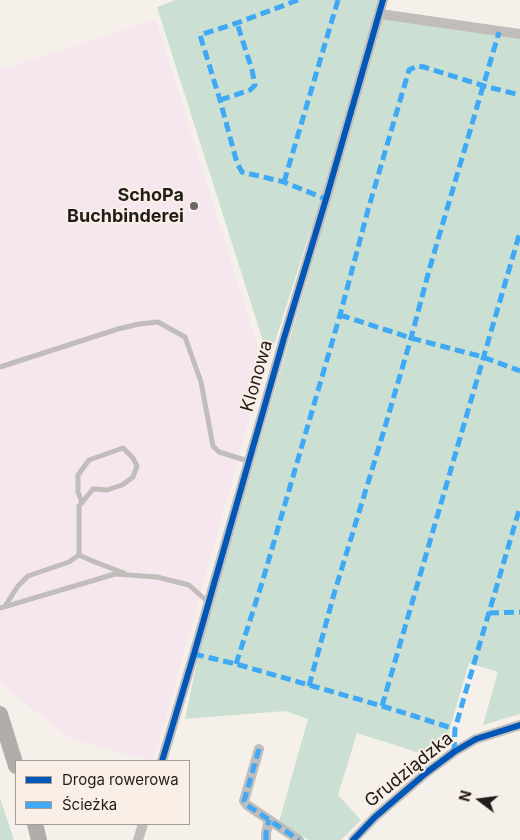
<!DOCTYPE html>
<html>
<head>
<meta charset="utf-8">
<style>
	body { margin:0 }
	#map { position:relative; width:520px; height:840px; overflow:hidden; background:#f6f0eb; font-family:Inter,sans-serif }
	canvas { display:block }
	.legend { position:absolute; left:15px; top:760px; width:175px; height:65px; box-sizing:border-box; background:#faefe7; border:1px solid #a39b95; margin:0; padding:6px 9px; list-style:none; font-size:15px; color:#201c1a }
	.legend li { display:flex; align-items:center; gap:10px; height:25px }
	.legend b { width:25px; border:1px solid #a39b95 }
	.north { position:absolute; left:455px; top:775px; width:50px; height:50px; -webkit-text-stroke:4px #faefe7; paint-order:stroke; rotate:285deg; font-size:14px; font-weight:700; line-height:20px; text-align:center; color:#201c1a }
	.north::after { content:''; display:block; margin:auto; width:18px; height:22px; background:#201c1a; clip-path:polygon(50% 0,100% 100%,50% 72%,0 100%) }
</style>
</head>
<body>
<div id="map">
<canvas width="520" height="840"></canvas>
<ul class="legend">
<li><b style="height:6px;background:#0057b8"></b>Droga rowerowa</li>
<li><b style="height:6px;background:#3fa9f5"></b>Ścieżka</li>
</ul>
<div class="north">N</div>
</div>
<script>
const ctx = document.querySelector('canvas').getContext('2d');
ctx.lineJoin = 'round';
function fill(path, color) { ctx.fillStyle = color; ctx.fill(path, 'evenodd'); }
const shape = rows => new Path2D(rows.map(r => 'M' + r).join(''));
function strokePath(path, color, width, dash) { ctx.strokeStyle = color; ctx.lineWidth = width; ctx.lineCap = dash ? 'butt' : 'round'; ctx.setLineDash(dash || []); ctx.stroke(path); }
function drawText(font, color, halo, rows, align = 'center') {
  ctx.font = font + ' Inter,sans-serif'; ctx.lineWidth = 4; ctx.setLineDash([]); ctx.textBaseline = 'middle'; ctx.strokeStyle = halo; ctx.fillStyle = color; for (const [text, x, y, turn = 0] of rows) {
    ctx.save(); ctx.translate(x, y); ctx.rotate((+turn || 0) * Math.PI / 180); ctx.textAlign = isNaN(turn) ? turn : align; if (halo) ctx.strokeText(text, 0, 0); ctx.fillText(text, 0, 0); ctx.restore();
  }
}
fill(shape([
	[156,19,264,367,154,761,150,761,71,739,2,685,0,680,0,70]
]), '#f5e7ed');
fill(shape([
	[176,0,379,0,375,16,520,39,520,714,483,725,498,672,469,663,446,742,426,755,357,733,338,795,361,820,341,840,309,840,279,822,308,719,285,711,185,719,201,643,321,232,311,229,269,360,157,7],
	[0,798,14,840,0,840]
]), '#cbdfd2');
strokePath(shape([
	[0,367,118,329,139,324,158,322,185,337,201,382,213,446,219,452,248,461],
	[79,555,79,506,93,489,107,490,122,485,133,477,137,466,133,458,123,448,89,460,78,475,78,492,82,503],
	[5,606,18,586,28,576,69,562,79,555,95,562,124,573],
	[0,608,115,574,157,577,189,585,208,602]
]), '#c0bdbb', 5);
strokePath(shape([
	[380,14,520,34],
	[259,749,244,801,247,805,299,840],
	[162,761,194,654,284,338,326,199,383,0],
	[138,840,143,824],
	[266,840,266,833,269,820],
	[353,840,375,817,426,773,454,752,476,739,520,725]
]), '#c0bdbb', 10);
strokePath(shape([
	[0,714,16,766],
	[35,824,39,840]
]), '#afacaa', 16);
strokePath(shape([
	[298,0,237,23,200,35,220,100,237,163,242,172,284,182,326,199],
	[220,100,250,90,255,85,252,70,237,23],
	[284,182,338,0],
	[340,315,411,338,483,357,520,371],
	[489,613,520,612],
	[194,654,236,664,382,706,455,729],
	[236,664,262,583,340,315,368,210,409,70,417,66,424,67,484,86,520,95],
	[309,686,334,594,382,437,411,338,430,267,499,32],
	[382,706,520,232],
	[259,749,244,801,247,805,299,840],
	[454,752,455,729,463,701,520,507],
	[266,840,266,833,269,820]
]), '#3fa9f5', 5, [10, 5]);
strokePath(shape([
	[162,761,194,654,284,338,326,199,383,0],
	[353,840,375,817,426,773,454,752,476,739,520,725]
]), '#0057b8', 6);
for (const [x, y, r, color] of [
	[194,206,5,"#6b6663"]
]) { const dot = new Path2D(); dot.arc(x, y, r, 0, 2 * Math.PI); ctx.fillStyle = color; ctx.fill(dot); strokePath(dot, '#faefe7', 2); }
drawText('bold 18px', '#201c1a', '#faefe7', [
	["SchoPa",184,196],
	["Buchbinderei",184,217]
], 'right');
drawText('18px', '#201c1a', '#faefe7', [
	["Klonowa",257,376,-74],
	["Grudziądzka",409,770,-39]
]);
</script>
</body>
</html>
